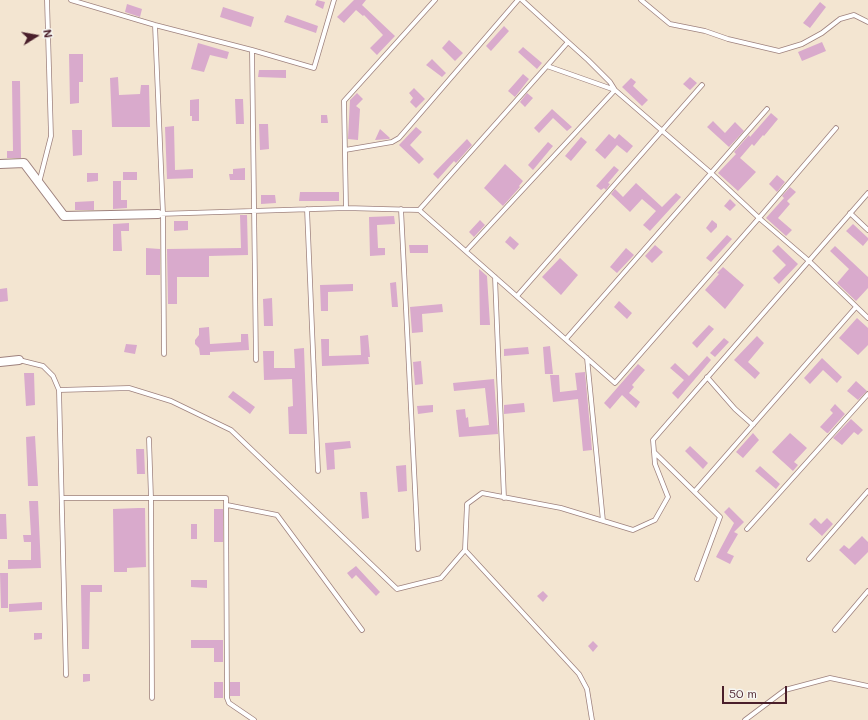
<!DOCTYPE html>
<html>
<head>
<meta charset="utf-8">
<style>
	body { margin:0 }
	#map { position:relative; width:868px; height:720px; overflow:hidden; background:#f3e5d1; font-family:Mali,sans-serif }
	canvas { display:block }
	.north { position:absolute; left:16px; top:16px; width:40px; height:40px; -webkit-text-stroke:3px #f6f6f2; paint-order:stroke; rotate:79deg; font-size:11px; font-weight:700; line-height:16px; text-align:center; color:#4a1f2b }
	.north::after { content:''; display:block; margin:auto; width:14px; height:18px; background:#4a1f2b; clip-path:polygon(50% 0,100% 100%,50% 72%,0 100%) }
	.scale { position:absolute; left:722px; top:686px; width:65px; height:18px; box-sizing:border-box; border:2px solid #4a1f2b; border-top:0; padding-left:5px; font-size:12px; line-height:14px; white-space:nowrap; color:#4a1f2b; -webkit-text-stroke:3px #f6f6f2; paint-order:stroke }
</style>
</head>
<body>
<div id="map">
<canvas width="868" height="720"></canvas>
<div class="north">N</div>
<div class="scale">50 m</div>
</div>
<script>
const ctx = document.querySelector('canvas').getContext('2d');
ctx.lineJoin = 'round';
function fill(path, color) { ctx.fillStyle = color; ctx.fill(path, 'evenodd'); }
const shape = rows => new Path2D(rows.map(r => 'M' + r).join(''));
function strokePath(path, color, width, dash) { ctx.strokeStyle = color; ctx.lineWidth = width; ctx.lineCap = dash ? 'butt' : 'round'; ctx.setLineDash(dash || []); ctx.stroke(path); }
fill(shape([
	[317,0,325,2,323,9,315,5],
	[354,0,366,0,362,5,395,36,377,55,370,48,383,35,364,15,363,16,356,10,344,23,337,17],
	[820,2,826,7,810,28,803,23],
	[127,4,142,9,140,17,125,12],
	[223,7,254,17,251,27,220,17],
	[287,15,318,26,316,33,284,22],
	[504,26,509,31,491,51,486,46],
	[449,40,463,53,455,61,442,48],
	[822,42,826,51,802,61,798,52],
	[198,43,229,52,227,59,210,55,204,72,191,69],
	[523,47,542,63,537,69,518,52],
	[69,54,83,54,83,82,79,82,79,103,70,104],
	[432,59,446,73,442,77,426,65],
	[259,70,286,70,286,78,258,77],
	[523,74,529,79,515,97,508,91],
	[118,77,119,95,140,94,141,85,149,85,150,127,112,127,110,78],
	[690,77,697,83,690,90,683,84],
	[631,78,636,82,633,86,648,100,642,106,622,87],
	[12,81,20,81,21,158,7,158,7,151,13,151],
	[414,88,425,99,416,108,410,102,413,98,409,93],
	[357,93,363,99,356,106,360,109,358,140,348,139,350,100],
	[527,93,533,98,525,107,520,102],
	[199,99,199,121,192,121,192,116,190,116,190,100],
	[235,99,243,99,244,124,236,124],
	[552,109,572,127,567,131,553,118,539,133,534,128],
	[771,113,778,119,764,136,763,135,754,146,752,144,740,158,756,172,738,191,718,173,736,154,739,157,734,152,749,135,750,137],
	[321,115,327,115,328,123,321,123],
	[713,121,725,133,735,122,744,131,729,147,707,127],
	[259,124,268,124,269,149,260,150],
	[174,126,175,170,193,169,193,178,167,179,165,127],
	[416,127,422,132,410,145,424,159,419,164,399,145],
	[380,129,390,138,389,139,375,140],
	[72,130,82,130,82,155,73,156],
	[609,134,615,139,619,134,633,146,627,153,617,145,605,159,595,150],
	[581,137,587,142,571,161,565,156],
	[467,139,472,145,456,163,454,161,438,179,433,174],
	[548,142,553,146,533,170,528,165],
	[505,164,523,181,519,186,520,187,503,206,484,188],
	[614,166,619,170,608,183,610,184,606,190,604,188,601,190,596,186],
	[245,168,245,180,230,180,229,174,233,174,233,169],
	[123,172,137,172,137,180,123,180],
	[87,173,98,173,98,181,87,182],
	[777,175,785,182,777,192,769,184],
	[113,181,121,181,121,200,127,200,127,208,113,209],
	[636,183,662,207,676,193,681,197,650,231,643,225,656,211,642,199,630,212,611,194,615,189,623,197],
	[790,187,796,192,787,201,782,196],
	[300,192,339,192,339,201,299,201],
	[261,195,275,195,276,203,261,204],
	[784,198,790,204,778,218,792,230,786,236,766,218],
	[730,199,736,205,730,211,724,206],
	[94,201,94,210,75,210,75,202],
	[240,215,247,215,248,255,209,256,209,277,177,277,177,304,168,304,167,249,241,248],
	[394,216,395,224,377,225,378,248,385,248,385,255,370,256,369,217],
	[480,220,485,225,474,237,469,232],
	[712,220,717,224,717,227,711,233,706,228],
	[174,221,188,221,188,230,174,231],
	[129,223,129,231,121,231,122,251,113,251,113,224],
	[853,224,868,238,868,240,863,246,846,231],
	[727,235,732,239,711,262,706,258],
	[510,236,519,244,514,250,505,242],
	[409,245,428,245,428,253,410,253],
	[655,245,663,252,652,263,645,256],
	[778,245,798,264,779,284,773,278,786,265,772,251],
	[835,246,868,277,868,288,856,301,837,283,849,269,830,251],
	[146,248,160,249,160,275,146,275],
	[626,248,634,255,617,273,610,267],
	[560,258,578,275,561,295,542,277],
	[723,267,744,285,725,309,705,290,719,274,717,273],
	[479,269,487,276,490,325,480,325],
	[396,282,398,307,392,307,390,283],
	[353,284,353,291,328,292,328,311,321,311,320,285],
	[7,288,8,301,0,302,0,289],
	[272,298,273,326,264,326,263,299],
	[619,301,632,313,627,319,614,307],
	[442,304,443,312,422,314,423,332,412,333,410,307],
	[857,318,868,328,868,345,858,355,839,338],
	[709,325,714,329,697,348,692,343],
	[209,327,210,344,241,342,241,334,248,334,249,350,210,352,210,355,200,355,199,348,195,344,195,340,199,335,199,328],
	[368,335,370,357,368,357,369,364,322,366,321,339,329,339,329,356,361,355,360,336],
	[757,336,764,343,748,362,760,373,755,379,734,360],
	[724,338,729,342,715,357,710,353],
	[126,344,137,345,135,354,124,352],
	[550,346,553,374,545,374,543,347],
	[528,347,529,354,504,356,504,349],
	[304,348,307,434,289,434,288,407,293,406,292,379,264,380,263,351,274,351,274,368,295,368,294,349],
	[707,356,711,360,678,399,672,393,684,380,670,368,675,363,689,376],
	[822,358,842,377,837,383,823,370,810,384,804,378],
	[421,361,423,384,415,385,413,362],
	[638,364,645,370,632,385,634,387,629,393,640,402,636,408,622,395,610,409,604,403],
	[585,372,592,450,583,451,578,399,553,402,550,375,559,375,560,392,577,390,575,373],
	[24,373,34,373,35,405,26,406],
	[494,379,498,434,459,437,456,410,465,409,466,418,468,417,469,427,489,425,485,388,454,391,453,383],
	[856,381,867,391,858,400,847,391],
	[233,391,255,407,250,414,228,397],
	[524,403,525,412,504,414,504,405],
	[835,404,845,414,828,433,827,433,820,427,833,413,830,410],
	[433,405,433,412,418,414,417,406],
	[851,419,863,430,858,435,854,432,842,445,833,438],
	[753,433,759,440,743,458,736,452],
	[790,433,807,448,794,462,798,465,793,471,772,452],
	[35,436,38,486,28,486,26,437],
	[350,441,351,448,334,450,335,469,327,470,325,443],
	[690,446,708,463,703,469,685,451],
	[136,449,144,449,145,474,137,474],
	[406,465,407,491,398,492,396,466],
	[760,466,780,484,776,489,755,471],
	[360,492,367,492,369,518,362,519],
	[29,501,38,501,41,568,8,569,8,560,31,560,31,542,24,542,23,535,31,535],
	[729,507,744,522,734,532,738,534,727,553,734,556,730,564,716,557,734,523,724,512],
	[138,508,145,508,146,567,127,568,127,572,114,572,113,509],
	[214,509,223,509,223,542,214,542],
	[0,514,6,514,7,539,0,539],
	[815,518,821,524,827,518,833,524,822,536,809,524],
	[191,524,197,524,197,539,191,539],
	[862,536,868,542,868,552,855,565,839,550,844,545,849,549],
	[356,566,380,592,376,596,356,575,352,579,347,573],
	[0,573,8,573,8,608,1,608],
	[191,580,207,580,207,588,191,587],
	[81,585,102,585,102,592,90,592,89,649,82,649],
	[543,591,548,596,543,602,537,596],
	[42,602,42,610,9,612,9,604],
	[34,633,42,633,42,639,34,640],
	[191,640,223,640,223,662,214,662,214,648,191,648],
	[593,641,598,646,593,652,588,646],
	[83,674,90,674,90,681,83,682],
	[214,682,223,682,223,698,214,698],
	[230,682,240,682,240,696,230,696]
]), '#d9aacc');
const lane = shape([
	[71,0,155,25,252,50,314,68,334,0],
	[522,0,568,42,547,66],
	[641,0,670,24,705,31,728,39,779,51,802,44,822,33,840,19,854,15,868,22],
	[155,25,163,214,164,354],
	[252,50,256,360],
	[836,128,759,218,809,261,868,318],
	[345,150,392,142,399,138,518,0],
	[39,183,51,136,47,0],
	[346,208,419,210,615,383,759,218,711,173,615,90,547,66,419,210],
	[307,209,318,471],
	[401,209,418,549],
	[850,213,868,230],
	[158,214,346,208,344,101,435,0],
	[466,251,615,90,610,82,588,60,568,42],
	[495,277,504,498],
	[517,296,702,85],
	[566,339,767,109],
	[587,358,603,521],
	[19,360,43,366,53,376,59,390,129,388,171,401,231,430,397,589,441,578,465,550,467,504,482,493,561,508,633,530,655,520,668,497,655,464,653,440,868,193],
	[707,377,735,409,753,425],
	[59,390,66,675],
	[149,439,151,498,152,698],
	[654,452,720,517,697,579],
	[695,491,856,307],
	[62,498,226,498,227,698,229,703,254,720],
	[227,505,277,515,362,630],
	[747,529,868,394],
	[465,550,579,674,587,689,592,720],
	[809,559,868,491],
	[835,630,868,591],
	[745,720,785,690,830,678,868,686]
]);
const street = shape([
	[0,164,24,163,64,216,158,214],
	[0,362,19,360]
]);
strokePath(lane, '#9e827e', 5.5);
strokePath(street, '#9e827e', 10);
strokePath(lane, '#fff', 4);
strokePath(street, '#fff', 8);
</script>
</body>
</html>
